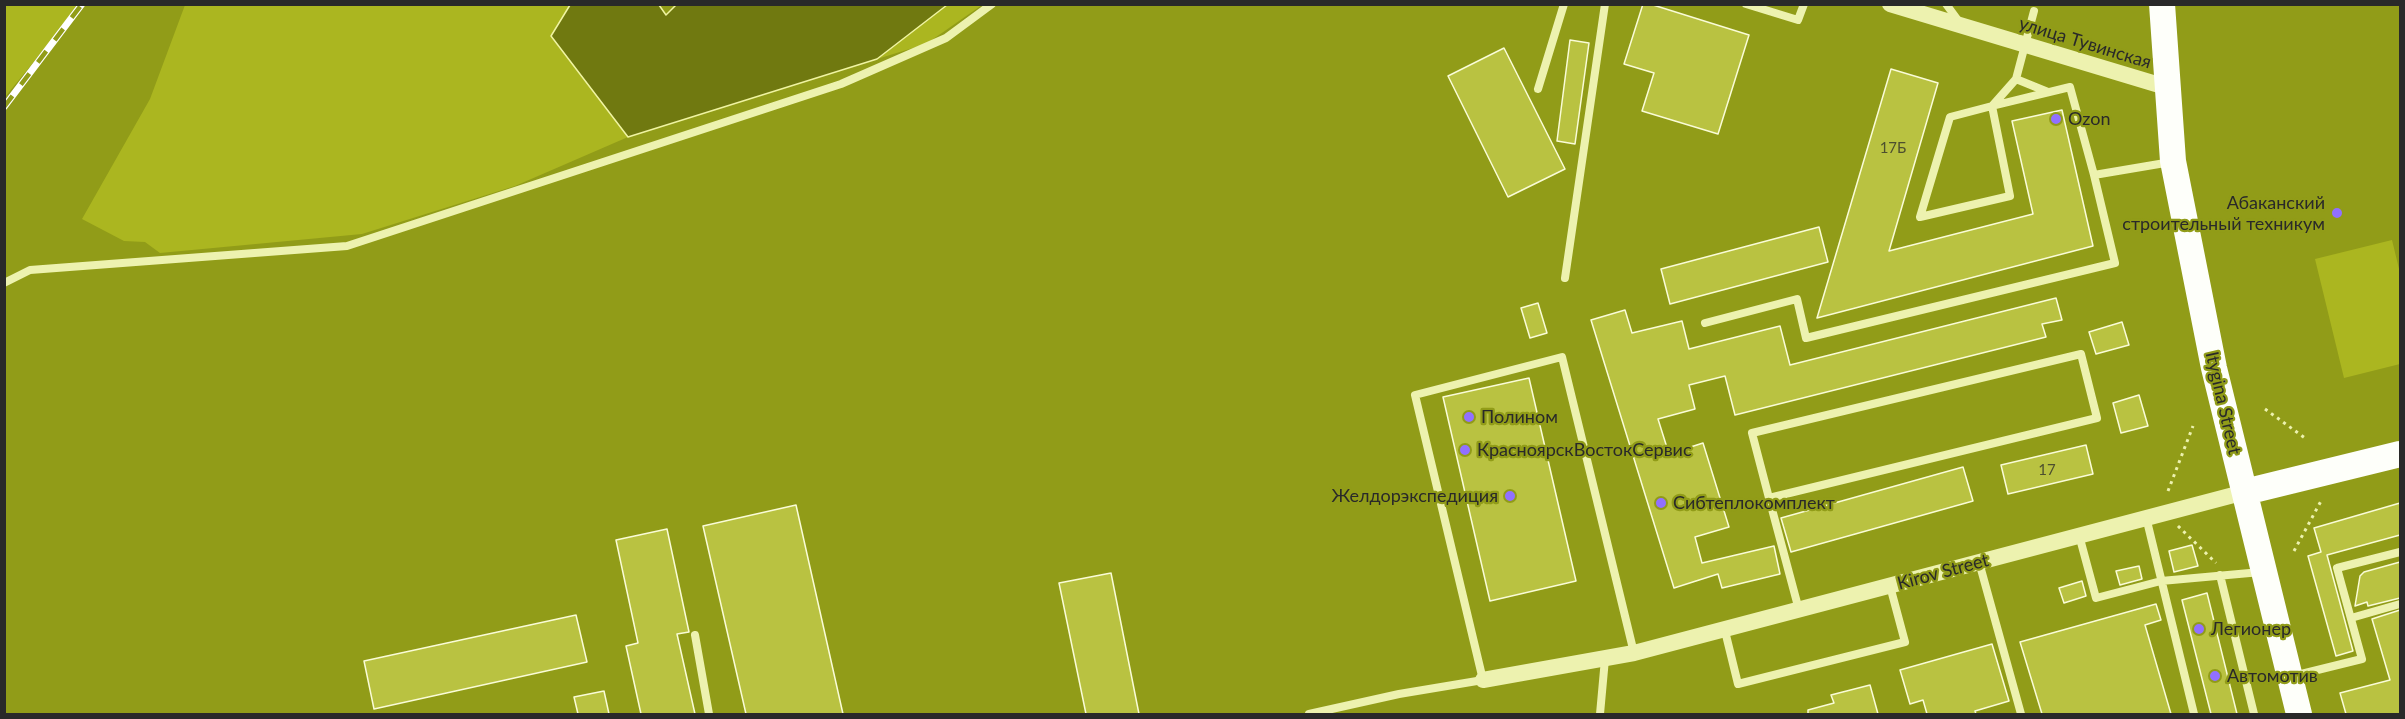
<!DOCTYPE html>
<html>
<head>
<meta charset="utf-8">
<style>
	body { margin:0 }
	#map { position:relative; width:2405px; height:719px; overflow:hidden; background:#919c18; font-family:Lato,sans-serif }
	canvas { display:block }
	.frame { position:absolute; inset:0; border:6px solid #292929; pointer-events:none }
</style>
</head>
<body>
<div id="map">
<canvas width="2405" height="719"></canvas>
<div class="frame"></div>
</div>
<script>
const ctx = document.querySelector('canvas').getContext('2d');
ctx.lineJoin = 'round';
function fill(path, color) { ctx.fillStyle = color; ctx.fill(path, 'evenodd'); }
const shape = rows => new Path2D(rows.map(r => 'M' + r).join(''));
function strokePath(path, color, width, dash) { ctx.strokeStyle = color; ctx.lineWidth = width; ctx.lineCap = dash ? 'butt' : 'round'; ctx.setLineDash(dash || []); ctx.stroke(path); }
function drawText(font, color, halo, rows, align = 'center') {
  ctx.font = font + ' Lato,sans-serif'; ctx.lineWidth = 4.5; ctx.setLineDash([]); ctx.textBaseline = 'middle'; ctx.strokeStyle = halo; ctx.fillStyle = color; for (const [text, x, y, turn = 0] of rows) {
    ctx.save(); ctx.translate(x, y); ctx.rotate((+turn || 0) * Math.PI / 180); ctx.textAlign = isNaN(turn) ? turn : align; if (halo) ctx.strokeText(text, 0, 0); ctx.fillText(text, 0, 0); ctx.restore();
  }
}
fill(shape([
	[5,4,80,5,5,97,4,5],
	[185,5,570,5,551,36,628,137,515,186,362,234,160,253,145,242,124,241,82,219,150,99],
	[947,5,982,5,926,44,877,59],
	[2392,240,2400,273,2400,364,2344,378,2315,259]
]), '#abb620');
const water = shape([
	[677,4,947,4,947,5,877,59,628,137,551,36,570,5,659,5,666,15,677,4]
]);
fill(water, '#707910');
strokePath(water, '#f0f4a2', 1.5);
const building = shape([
	[1643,4,1650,4,1749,35,1718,134,1642,111,1654,73,1624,64,1643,4],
	[1570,40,1589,43,1575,144,1557,141,1570,40],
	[1504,48,1565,169,1508,197,1448,76,1504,48],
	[1891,69,1938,83,1889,251,2033,214,2012,121,2062,110,2093,246,1817,318,1891,69],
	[1819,227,1828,262,1670,304,1661,269,1819,227],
	[2056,298,2062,320,2042,324,2046,337,1735,415,1725,376,1689,385,1695,409,1658,419,1669,454,1703,443,1729,527,1695,537,1702,563,1774,546,1780,574,1722,588,1718,574,1674,588,1591,320,1625,310,1632,333,1682,321,1689,349,1780,326,1790,365,2056,298],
	[1538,303,1547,333,1530,338,1521,308,1538,303],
	[2122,322,2129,345,2096,354,2089,332,2122,322],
	[1529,378,1576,581,1490,601,1443,397,1529,378],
	[2139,395,2148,426,2121,433,2113,403,2139,395],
	[2086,445,2093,474,2008,494,2001,465,2086,445],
	[1963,467,1973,501,1791,552,1781,518,1963,467],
	[2400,503,2400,535,2327,555,2353,651,2336,656,2308,556,2321,552,2314,528,2400,503],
	[796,505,843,714,746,714,703,526,796,505],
	[667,529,689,632,677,634,695,714,641,714,626,646,638,643,616,540,667,529],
	[2192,545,2198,566,2174,572,2169,551,2192,545],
	[2400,562,2400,598,2368,606,2367,602,2355,606,2360,576,2364,572,2400,562],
	[2139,566,2142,579,2120,585,2116,571,2139,566],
	[1111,573,1139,714,1086,714,1059,583,1111,573],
	[2082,581,2086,596,2064,603,2059,588,2082,581],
	[2207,593,2237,714,2211,714,2182,600,2207,593],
	[2156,604,2161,620,2145,625,2171,714,2042,714,2020,642,2156,604],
	[2400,610,2400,714,2346,714,2340,693,2390,680,2372,619,2400,610],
	[576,615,587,662,374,709,364,661,576,615],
	[1992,644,2009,701,1975,711,1976,714,1927,714,1923,700,1910,704,1900,670,1992,644],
	[1870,685,1878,714,1808,714,1808,710,1834,703,1831,695,1870,685],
	[604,691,609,714,578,714,574,697,604,691]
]);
fill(building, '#b9c241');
strokePath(building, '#fafcd7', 1.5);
strokePath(shape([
	[2265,409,2305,438],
	[2168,491,2193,426],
	[2178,526,2216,563],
	[2294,551,2321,501]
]), '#edf2af', 3, [3, 4.5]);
strokePath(shape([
	[1746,4,1798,20,1804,4],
	[1946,4,1960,23],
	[2016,79,2048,92],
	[1538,89,1564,4],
	[1993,105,2016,79,2034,11],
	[1992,106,2010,196,1920,217,1950,117,1992,106,2070,87,2094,175,2171,162],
	[1565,278,1605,4],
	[4,283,30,270,347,246,841,84,946,38,992,4],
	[1705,323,1797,299,1806,338,2115,263,2094,175],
	[1769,498,2097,418,2081,354,1752,433,1769,498,1799,610],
	[2146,517,2194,714],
	[2079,535,2096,598,2161,581,2261,572],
	[1979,562,2021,714],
	[2220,575,2254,714],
	[2351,618,2400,604],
	[1725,631,1738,684,1905,642,1890,586],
	[695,635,709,714],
	[2293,676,2362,659,2337,568,2400,552],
	[1309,714,1399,694,1483,680,1415,395,1562,357,1634,653],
	[1600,714,1605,659]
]), '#edf2af', 8);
strokePath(shape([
	[1890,4,2166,87],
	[1483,680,1634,653,2245,492]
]), '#edf2af', 16);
strokePath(shape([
	[2162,4,2173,161,2214,368,2299,714],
	[2245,492,2400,454]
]), '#fefffa', 26);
const rail = shape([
	[4,107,82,4]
]);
strokePath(rail, '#fff', 7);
strokePath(rail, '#919c18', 4.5, [14]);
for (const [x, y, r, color] of [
	[2056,119,6,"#9170ff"],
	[2337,213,6,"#9170ff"],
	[1469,417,6,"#9170ff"],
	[1465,450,6,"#9170ff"],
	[1510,496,6,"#9170ff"],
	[1661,503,6,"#9170ff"],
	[2199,629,6,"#9170ff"],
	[2215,676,6,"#9170ff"]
]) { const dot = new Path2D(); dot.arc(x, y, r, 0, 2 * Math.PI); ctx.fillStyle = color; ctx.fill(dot); strokePath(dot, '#919c18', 2); }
drawText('15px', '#4d4f2f', null, [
	["17Б",1893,148],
	["17",2047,470]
]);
drawText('18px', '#292929', '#919c18', [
	["улица Тувинская",2085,43,17],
	["Itygina Street",2223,403,77],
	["Kirov Street",1943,572,-15]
]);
drawText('18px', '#292929', '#919c18', [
	["Ozon",2068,119],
	["Абаканский",2325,203,"right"],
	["строительный техникум",2325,224,"right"],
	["Полином",1481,417],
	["КрасноярскВостокСервис",1477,450],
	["Желдорэкспедиция",1498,496,"right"],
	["Сибтеплокомплект",1673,503],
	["Легионер",2211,629],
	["Автомотив",2227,676]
], 'left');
</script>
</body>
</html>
